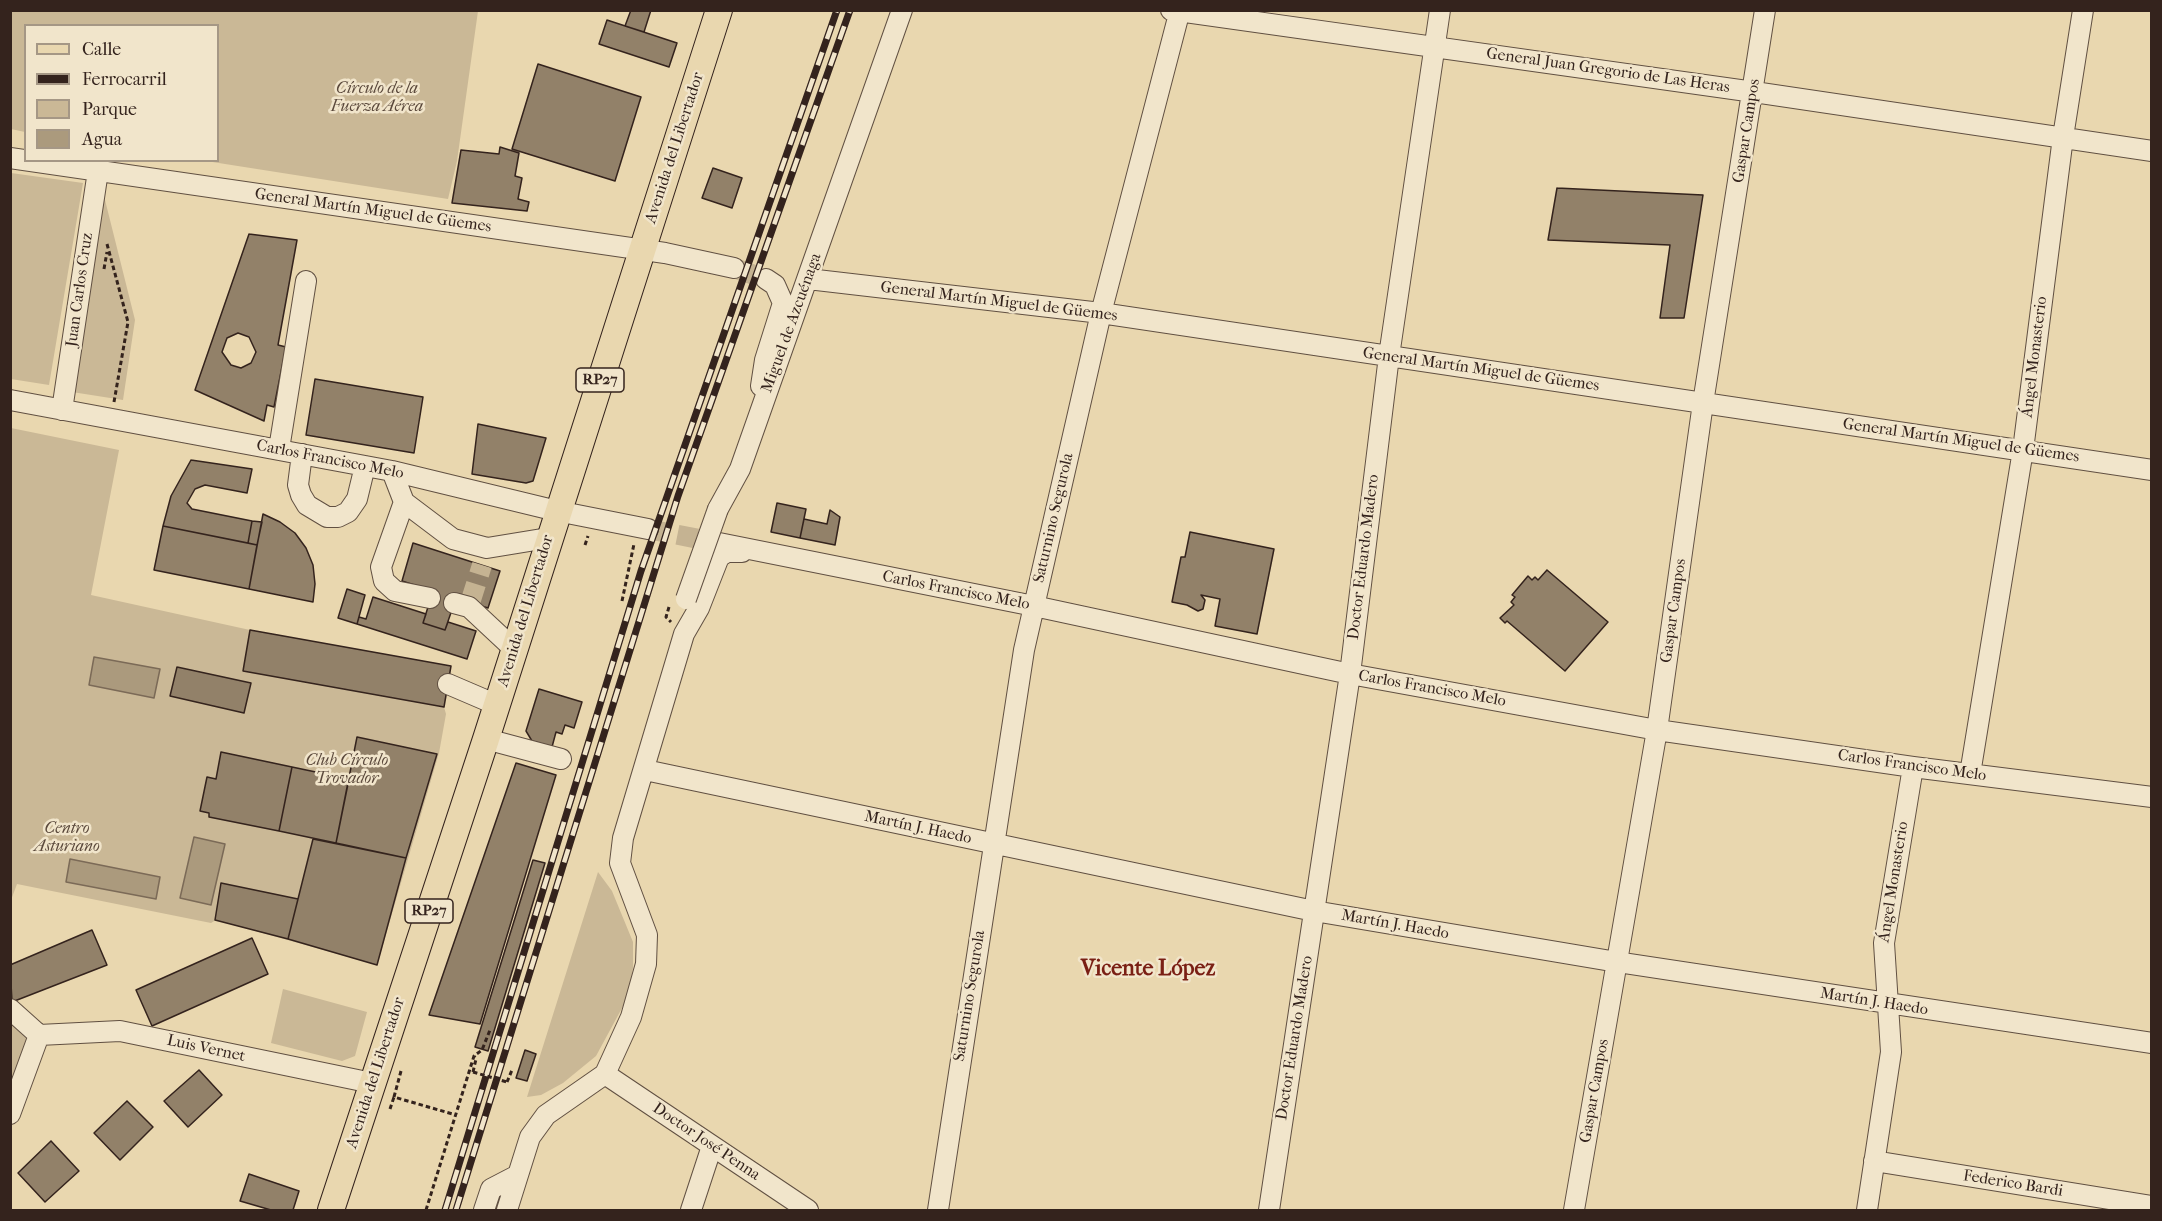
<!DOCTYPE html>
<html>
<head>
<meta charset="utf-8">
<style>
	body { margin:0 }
	#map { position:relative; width:2162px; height:1221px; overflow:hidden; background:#e9d7af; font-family:"IM FELL French Canon",serif }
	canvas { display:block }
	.frame { position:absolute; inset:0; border:12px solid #34231d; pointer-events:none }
	.legend { position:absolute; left:24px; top:24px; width:195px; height:138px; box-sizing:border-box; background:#f1e5cb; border:2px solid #a59785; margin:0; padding:8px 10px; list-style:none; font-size:18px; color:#34231d }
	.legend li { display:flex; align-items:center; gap:12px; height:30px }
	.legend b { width:30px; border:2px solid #a59785 }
</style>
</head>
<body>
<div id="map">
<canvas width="2162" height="1221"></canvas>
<div class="frame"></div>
<ul class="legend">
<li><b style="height:8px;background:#e9d7af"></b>Calle</li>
<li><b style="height:8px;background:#34231d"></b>Ferrocarril</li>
<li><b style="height:16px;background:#cab896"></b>Parque</li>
<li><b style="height:16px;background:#ab9a7d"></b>Agua</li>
</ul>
</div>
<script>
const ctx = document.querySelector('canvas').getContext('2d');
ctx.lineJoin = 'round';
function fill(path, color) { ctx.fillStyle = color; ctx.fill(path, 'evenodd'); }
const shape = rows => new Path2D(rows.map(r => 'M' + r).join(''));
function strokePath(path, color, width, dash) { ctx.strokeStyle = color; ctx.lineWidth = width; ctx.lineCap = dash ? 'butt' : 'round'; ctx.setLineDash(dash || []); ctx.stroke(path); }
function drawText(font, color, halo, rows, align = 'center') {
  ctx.font = font + ' "IM FELL French Canon",serif'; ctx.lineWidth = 5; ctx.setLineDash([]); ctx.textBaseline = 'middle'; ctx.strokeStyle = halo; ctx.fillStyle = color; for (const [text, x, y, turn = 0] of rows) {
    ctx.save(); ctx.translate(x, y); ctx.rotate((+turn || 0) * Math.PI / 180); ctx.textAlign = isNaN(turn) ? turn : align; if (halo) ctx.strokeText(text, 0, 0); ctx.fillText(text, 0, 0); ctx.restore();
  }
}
fill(shape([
	[10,11,478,11,457,161,448,199,206,161,218,160,218,26,26,26,25,132,11,129],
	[11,173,83,183,49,385,11,379],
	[103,192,135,320,123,400,72,392],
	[11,428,119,450,91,595,250,630,451,666,444,707,446,714,439,753,377,965,216,920,211,923,17,884,11,900],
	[598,872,612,891,633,942,633,968,628,997,596,1056,563,1083,541,1095,527,1097],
	[283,989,367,1012,355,1056,342,1061,271,1043],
	[11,1009,39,1035,11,1115]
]), '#cab896');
const water = shape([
	[94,657,160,669,154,698,89,685,94,657],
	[194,837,225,844,211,905,180,898,194,837],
	[70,859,160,877,156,899,66,882,70,859]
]);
fill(water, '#ab9a7d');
strokePath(water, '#7b6a57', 1.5);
const building = shape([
	[631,10,651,10,644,32,625,26,631,10],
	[607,20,677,43,669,67,599,44,607,20],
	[538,64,641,97,615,181,512,149,538,64],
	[500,147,519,153,515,176,522,178,518,199,529,202,527,211,452,203,461,150,499,154,500,147],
	[713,168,742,178,732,208,702,198,713,168],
	[1557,188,1703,195,1684,318,1660,318,1670,245,1548,240,1557,188],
	[249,234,297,240,278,345,286,347,274,407,267,405,264,421,195,390,249,234],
	[238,333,249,337,256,352,251,363,241,368,231,365,222,352,227,338,238,333],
	[315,379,423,397,414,453,306,435,315,379],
	[478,424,546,438,533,481,526,483,472,474,478,424],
	[191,460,252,469,247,493,205,485,195,489,187,503,192,509,252,521,248,543,163,526,171,496,191,460],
	[777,503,806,509,800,538,771,532,777,503],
	[830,510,840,517,835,545,800,538,804,519,827,524,830,510],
	[263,514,280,522,295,533,306,548,313,565,315,584,313,602,249,589,263,514],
	[252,521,262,522,257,545,248,543,252,521],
	[163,526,257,545,249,589,154,570,163,526],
	[1190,532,1274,549,1257,634,1215,626,1220,599,1201,595,1205,600,1203,609,1198,611,1187,605,1172,602,1181,557,1185,557,1190,532],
	[413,543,500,571,488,608,456,598,445,630,423,623,433,591,402,581,413,543],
	[1547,570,1608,622,1565,671,1507,621,1505,623,1500,618,1514,605,1511,602,1515,597,1512,595,1528,576,1532,580,1535,577,1538,580,1547,570],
	[347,589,365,595,357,624,338,618,347,589],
	[373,597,426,614,423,623,445,630,448,622,476,631,467,659,357,624,359,617,366,619,373,597],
	[250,630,451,666,444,707,243,671,250,630],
	[177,667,251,683,244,713,170,696,177,667],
	[539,689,582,702,574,728,565,725,562,734,556,732,552,747,532,741,526,731,539,689],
	[357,737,437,754,406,858,336,843,357,737],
	[221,752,292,767,279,831,209,817,209,813,200,811,207,777,216,779,221,752],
	[516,763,556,775,480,1024,429,1015,516,763],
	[292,767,349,779,336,843,279,831,292,767],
	[313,839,406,858,377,965,288,939,313,839],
	[533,860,545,863,488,1051,475,1047,533,860],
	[221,883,298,899,288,939,215,920,221,883],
	[92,930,107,965,12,1002,10,965,92,930],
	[252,938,268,974,152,1026,136,990,252,938],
	[525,1050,536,1054,527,1081,516,1078,525,1050],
	[199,1070,222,1095,188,1127,164,1101,199,1070],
	[127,1101,153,1127,120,1160,94,1133,127,1101],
	[51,1141,79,1171,45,1202,18,1173,51,1141],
	[249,1174,299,1191,293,1210,271,1210,240,1201,249,1174]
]);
fill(building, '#928169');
strokePath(building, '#34231d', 1.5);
strokePath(shape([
	[734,268,766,279],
	[648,529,719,543],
	[470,603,482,565]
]), '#c5b392', 20, [20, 10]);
const minor = shape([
	[1171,10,1754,92,2152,151],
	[10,158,665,253,734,268],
	[808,279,1101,313,2152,470],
	[761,386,765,360,783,303,775,285,766,279],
	[10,400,392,471,557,511,648,529],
	[62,410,98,171],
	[279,449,306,281],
	[302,454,298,485,301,495,307,505,327,517,338,517,348,512,357,499,365,466],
	[392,471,404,502,453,539,487,548,548,538],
	[404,502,381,567,384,581,395,591,430,598],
	[718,509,740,469,902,10],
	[719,543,1034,606,1350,674,1657,730,1913,767,2152,797],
	[454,603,469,607,514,649],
	[448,684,497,705],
	[486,739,561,759],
	[645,770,1314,911,1617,962,2152,1043],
	[1970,774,2023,450,2063,137,2083,10],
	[10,1009,39,1035],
	[39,1035,120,1031,372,1083],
	[605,1074,808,1210],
	[10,1114,39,1035],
	[1874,1161,2152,1206],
	[484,1210,491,1189,518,1175],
	[507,1210,530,1137,546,1115,605,1074,631,1017,646,964,647,935,620,863,623,838,684,634,699,608,719,557,727,552,742,552],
	[691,1210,712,1146],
	[938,1210,1024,650,1101,313,1180,10],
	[1269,1210,1350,674,1389,356,1440,10],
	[1574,1210,1657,730,1703,403,1765,10],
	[1867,1210,1891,1052,1884,943,1913,767]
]);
const major = shape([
	[331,1210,486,739,719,10]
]);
strokePath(minor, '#615042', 22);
strokePath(major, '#34231d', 28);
strokePath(shape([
	[107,244,128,322,114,402],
	[104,269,107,252],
	[585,545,588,536],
	[622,601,634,544],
	[669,607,666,617,671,622],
	[401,1071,394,1097,456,1115],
	[473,1072,476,1059,474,1056],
	[507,1082,512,1070],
	[390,1109,394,1097],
	[426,1210,474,1056,482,1050,490,1030]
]), '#34231d', 3, [4.5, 3]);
strokePath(minor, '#f1e5cb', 20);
strokePath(major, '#e9d7af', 26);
const rail = shape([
	[445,1210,641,571,837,10],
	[456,1210,678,496,850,10]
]);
strokePath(rail, '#34231d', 7);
strokePath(rail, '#f1e5cb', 4.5, [14]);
const minorBridge = shape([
	[686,599,718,509]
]);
strokePath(minorBridge, '#615042', 22, []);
strokePath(shape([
	[473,1072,507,1082]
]), '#34231d', 3, [4.5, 3]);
strokePath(minorBridge, '#f1e5cb', 20);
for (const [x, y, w] of [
	[600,380,48],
	[429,911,48]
]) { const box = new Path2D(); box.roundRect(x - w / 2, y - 12, w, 24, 4.5); ctx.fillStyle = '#f1e5cb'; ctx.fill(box); strokePath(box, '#34231d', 1.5); }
drawText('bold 15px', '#34231d', null, [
	["RP27",600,380],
	["RP27",429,911]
]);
drawText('16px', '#34231d', '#f1e5cb', [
	["General Juan Gregorio de Las Heras",1608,71,8],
	["Gaspar Campos",1747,131,-81],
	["Avenida del Libertador",675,148,-72],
	["General Martín Miguel de Güemes",373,211,8],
	["Juan Carlos Cruz",80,290,-82],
	["General Martín Miguel de Güemes",999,302,7],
	["Miguel de Azcuénaga",792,323,-70],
	["Ángel Monasterio",2035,357,-83],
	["General Martín Miguel de Güemes",1481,370,8],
	["General Martín Miguel de Güemes",1961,441,8],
	["Carlos Francisco Melo",330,460,11],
	["Saturnino Segurola",1054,518,-77],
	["Doctor Eduardo Madero",1364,557,-83],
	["Carlos Francisco Melo",956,591,11],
	["Avenida del Libertador",526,611,-73],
	["Gaspar Campos",1674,611,-82],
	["Carlos Francisco Melo",1432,689,10],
	["Carlos Francisco Melo",1912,766,8],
	["Martín J. Haedo",918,828,12],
	["Ángel Monasterio",1894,882,-81],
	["Martín J. Haedo",1395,925,10],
	["Saturnino Segurola",970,996,-81],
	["Martín J. Haedo",1874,1002,9],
	["Doctor Eduardo Madero",1295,1038,-81],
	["Luis Vernet",206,1049,12],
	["Avenida del Libertador",376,1073,-72],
	["Gaspar Campos",1595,1091,-80],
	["Doctor José Penna",706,1142,34],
	["Federico Bardi",2013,1184,9]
]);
drawText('italic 16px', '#5a483b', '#f1e5cb', [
	["Círculo de la",377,89],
	["Fuerza Aérea",377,107],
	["Club Círculo",347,761],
	["Trovador",347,779],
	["Centro",67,829],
	["Asturiano",67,847]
]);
drawText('bold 22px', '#7a1f14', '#f1e5cb', [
	["Vicente López",1148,970]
]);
</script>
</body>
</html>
